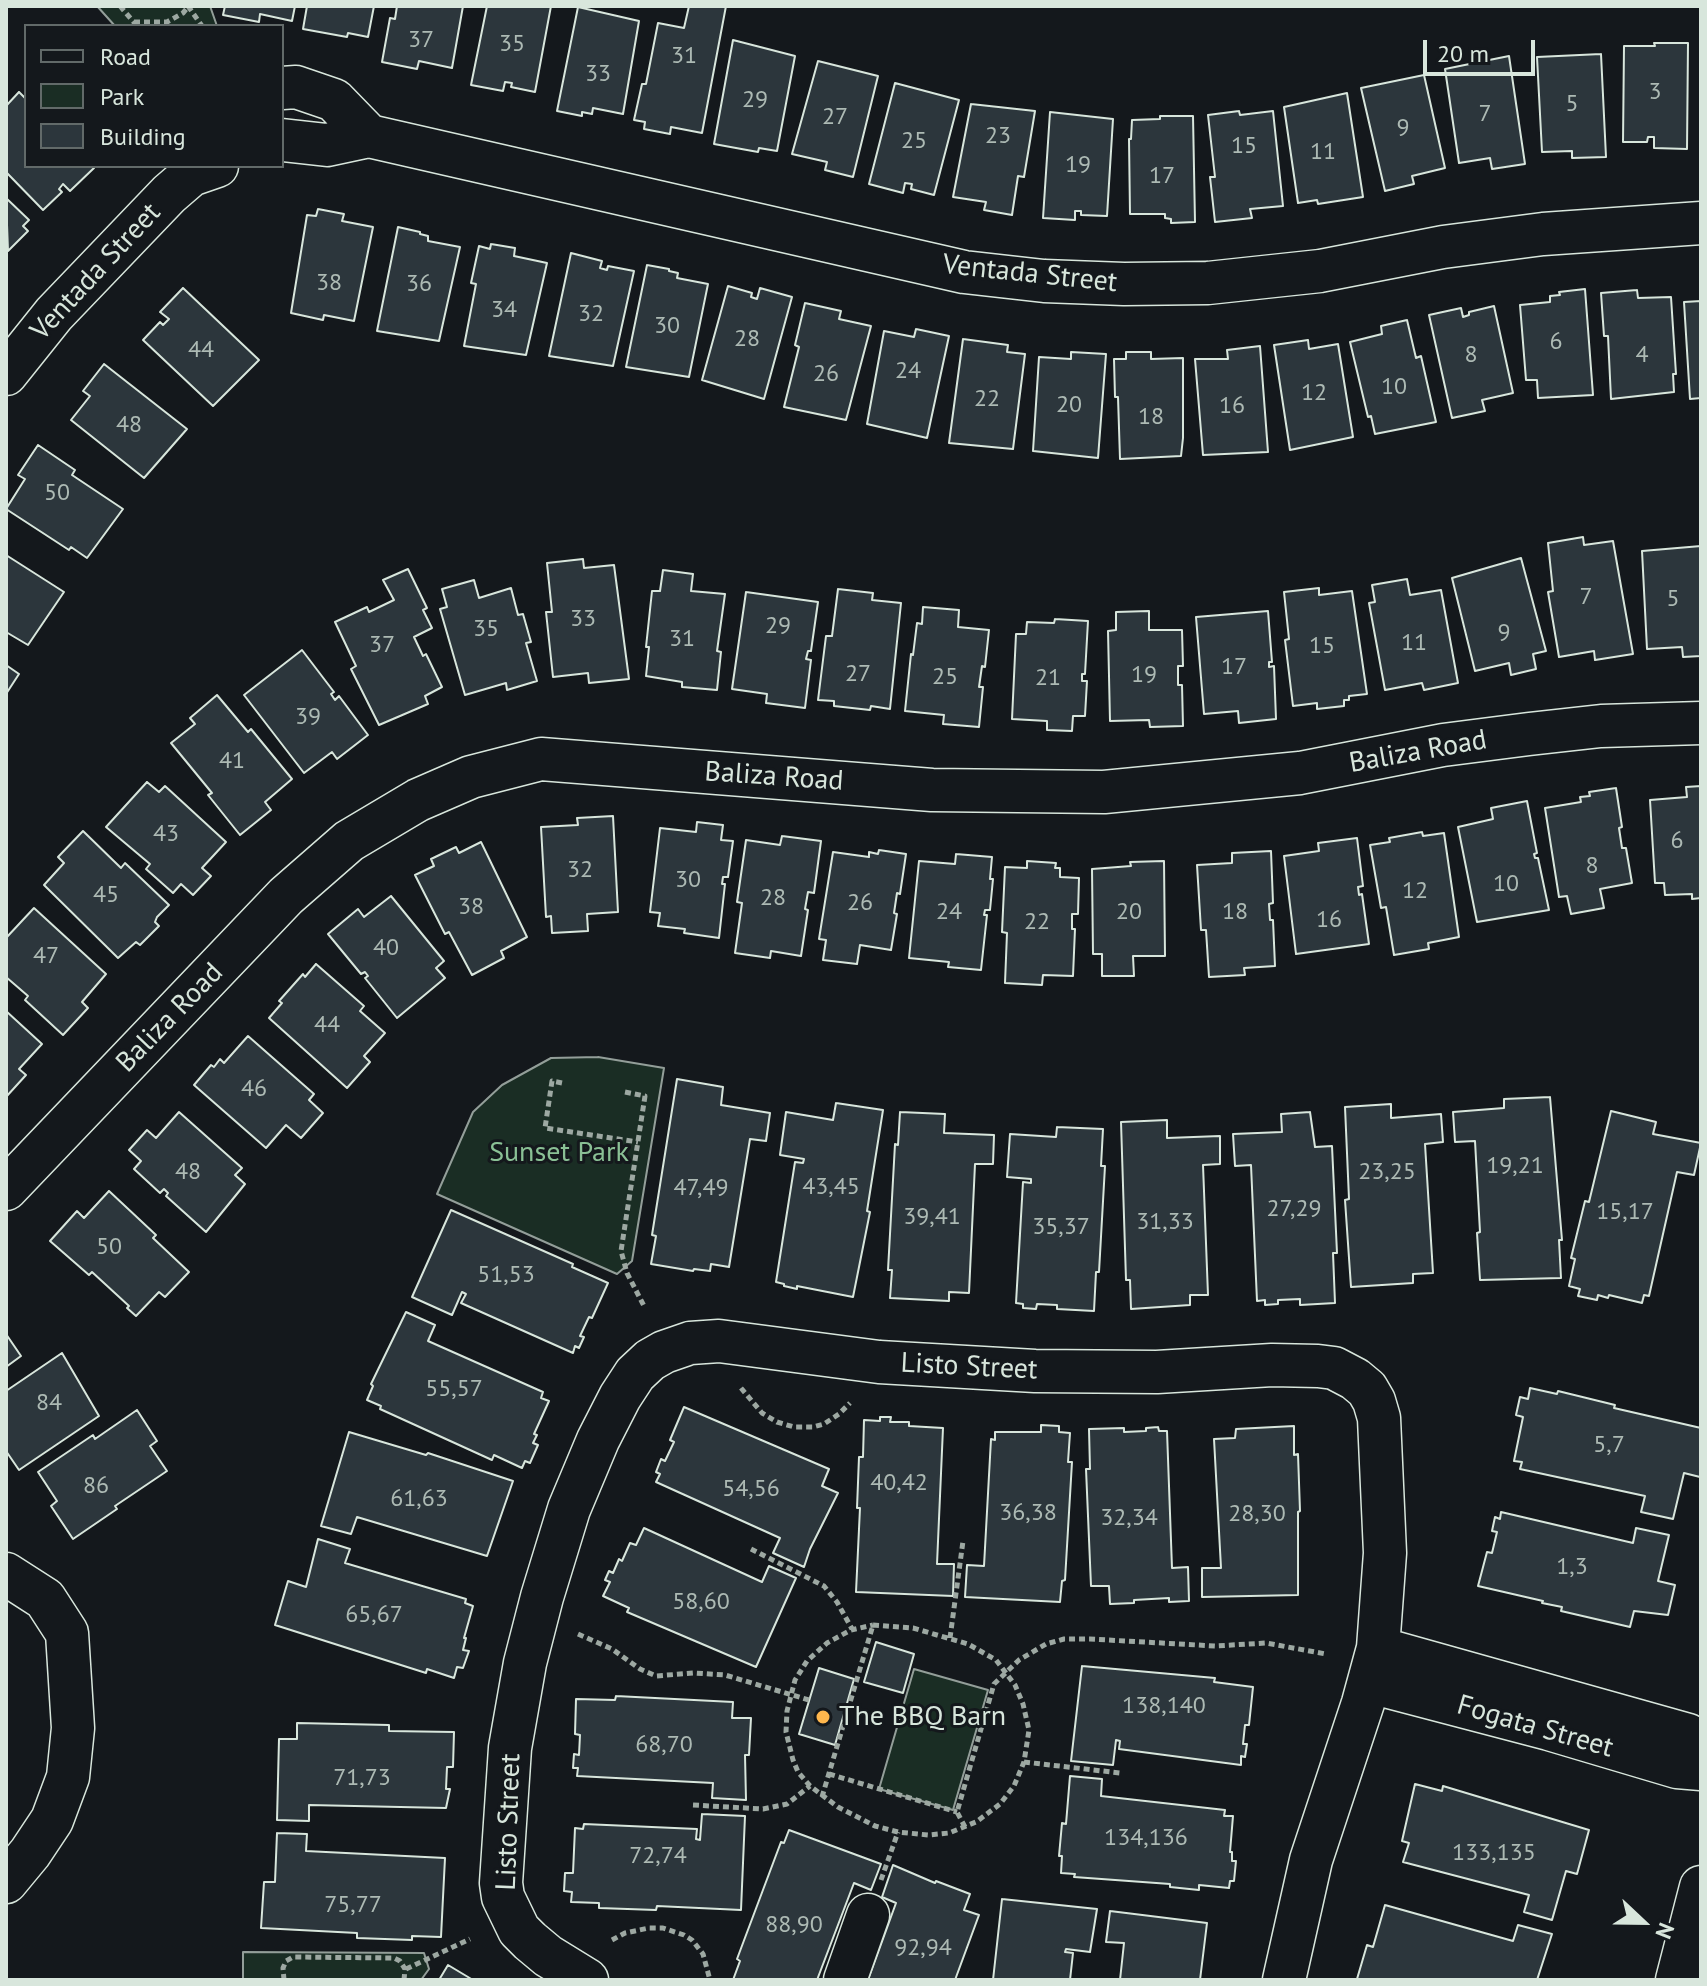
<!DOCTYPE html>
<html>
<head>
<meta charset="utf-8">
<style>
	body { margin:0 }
	#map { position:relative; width:1707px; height:1986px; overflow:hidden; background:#14181c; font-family:"PT Sans",sans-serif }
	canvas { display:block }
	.frame { position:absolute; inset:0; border:8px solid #d8e6dc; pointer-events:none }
	.legend { position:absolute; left:24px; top:24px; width:260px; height:144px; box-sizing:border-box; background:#14181c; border:2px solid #626a69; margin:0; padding:10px 14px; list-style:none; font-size:24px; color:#d8e6dc }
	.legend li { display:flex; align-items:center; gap:16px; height:40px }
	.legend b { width:40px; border:2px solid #626a69 }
	.north { position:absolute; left:1603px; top:1882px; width:80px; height:80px; -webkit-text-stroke:6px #14181c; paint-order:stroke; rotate:112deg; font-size:22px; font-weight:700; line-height:32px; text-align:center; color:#d8e6dc }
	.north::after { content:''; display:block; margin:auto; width:28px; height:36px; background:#d8e6dc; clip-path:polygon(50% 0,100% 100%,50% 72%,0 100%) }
	.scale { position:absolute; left:1423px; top:40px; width:112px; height:36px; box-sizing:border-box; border:4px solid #d8e6dc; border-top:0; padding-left:10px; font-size:24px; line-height:28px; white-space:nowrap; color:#d8e6dc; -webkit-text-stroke:6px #14181c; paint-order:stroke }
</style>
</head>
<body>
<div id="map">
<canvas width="1707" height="1986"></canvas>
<div class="frame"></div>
<ul class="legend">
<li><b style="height:10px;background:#14181c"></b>Road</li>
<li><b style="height:22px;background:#1a2d24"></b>Park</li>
<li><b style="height:22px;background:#2c363c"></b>Building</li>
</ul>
<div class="north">N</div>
<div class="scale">20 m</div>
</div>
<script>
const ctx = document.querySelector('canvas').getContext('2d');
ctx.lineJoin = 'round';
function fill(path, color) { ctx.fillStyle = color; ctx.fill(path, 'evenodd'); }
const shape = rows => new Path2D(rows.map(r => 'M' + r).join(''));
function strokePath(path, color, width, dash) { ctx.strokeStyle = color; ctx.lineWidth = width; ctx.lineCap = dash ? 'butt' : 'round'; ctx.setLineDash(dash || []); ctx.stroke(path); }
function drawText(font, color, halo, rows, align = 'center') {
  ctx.font = font + ' "PT Sans",sans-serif'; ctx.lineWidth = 6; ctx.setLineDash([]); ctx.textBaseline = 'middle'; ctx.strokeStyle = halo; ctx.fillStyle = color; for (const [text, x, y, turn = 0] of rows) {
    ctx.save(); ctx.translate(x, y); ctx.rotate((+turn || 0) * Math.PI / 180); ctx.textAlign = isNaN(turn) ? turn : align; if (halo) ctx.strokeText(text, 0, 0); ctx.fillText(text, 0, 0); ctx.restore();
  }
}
const green = shape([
	[97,6,210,6,217,26,115,26,97,6],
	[598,1057,664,1068,632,1261,617,1274,437,1194,473,1112,502,1085,551,1058,598,1057],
	[914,1669,988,1690,953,1810,879,1789,914,1669],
	[243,1952,424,1953,429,1969,421,1980,243,1980,243,1952]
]);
fill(green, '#1a2d24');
strokePath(green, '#939e99', 2);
const building = shape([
	[225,6,295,6,292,21,260,14,259,22,223,15,225,6],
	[307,6,374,6,368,37,348,33,347,37,303,29,307,6],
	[397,6,463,6,452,68,419,61,417,69,382,62,390,18,395,19,397,6],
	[487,6,551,6,535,92,511,87,512,83,505,82,503,91,471,85,487,6],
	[689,6,726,6,702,133,671,127,670,134,644,129,645,122,634,120,642,84,646,84,658,23,684,28,689,6],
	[578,7,639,21,623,114,593,108,592,114,582,112,582,116,557,111,578,7],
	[733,40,795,56,777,151,759,148,758,152,714,144,733,40],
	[1654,43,1688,43,1687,149,1654,148,1654,137,1648,137,1647,142,1623,142,1624,46,1655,46,1654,43],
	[1601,54,1606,157,1572,158,1572,151,1542,152,1537,57,1601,54],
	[1509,56,1525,164,1492,169,1490,158,1459,163,1445,69,1509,56],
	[818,61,878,76,853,177,825,170,827,162,792,154,818,61],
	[1424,75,1445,168,1412,176,1414,184,1385,191,1361,88,1424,75],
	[895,83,959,100,934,195,911,189,912,184,905,183,903,193,869,184,895,83],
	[19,92,26,99,26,166,92,166,94,168,70,191,63,184,59,189,62,192,43,210,6,172,6,106,19,92],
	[1347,93,1363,197,1318,204,1317,200,1298,203,1284,107,1347,93],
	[971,104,1035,111,1024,177,1018,176,1012,215,984,210,986,202,953,197,971,104],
	[1239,111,1240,115,1273,111,1283,206,1250,209,1252,218,1215,222,1210,177,1215,177,1208,115,1239,111],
	[1050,112,1113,119,1107,216,1081,215,1081,211,1075,211,1075,220,1043,218,1050,112],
	[1160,116,1193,116,1195,222,1171,223,1171,219,1165,218,1165,214,1130,214,1129,139,1131,139,1132,120,1160,119,1160,116],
	[6,198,29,220,23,226,28,231,8,251,6,198],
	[318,209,344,214,342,221,373,227,354,321,324,315,323,320,291,313,307,215,316,216,318,209],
	[398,227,420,232,420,234,428,236,428,241,460,247,439,341,377,331,398,227],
	[491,244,515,248,514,256,547,263,526,355,464,346,476,284,471,283,479,246,490,249,491,244],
	[571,253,602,261,600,268,607,270,608,266,634,271,613,366,549,356,571,253],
	[647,265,669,269,669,271,678,273,677,278,708,284,689,377,626,367,647,265],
	[728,286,752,293,751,297,757,299,760,288,792,297,764,399,702,380,728,286],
	[183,288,259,360,213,406,143,340,160,322,163,325,169,319,160,312,183,288],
	[1585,289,1593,395,1538,398,1537,380,1526,380,1520,305,1550,302,1550,296,1560,295,1559,292,1585,289],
	[1637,290,1638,298,1671,297,1676,374,1673,374,1674,392,1611,399,1608,336,1604,336,1601,293,1637,290],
	[1701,301,1701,398,1690,399,1684,302,1701,301],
	[805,303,841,311,839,319,871,326,846,420,784,407,799,347,795,345,805,303],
	[1494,306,1513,393,1482,400,1485,411,1452,418,1429,315,1461,308,1463,317,1469,315,1469,312,1494,306],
	[1407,320,1416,358,1421,356,1436,422,1375,434,1371,416,1368,417,1350,342,1382,334,1381,326,1407,320],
	[916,329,949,336,927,438,867,424,884,331,914,337,916,329],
	[963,339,1008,345,1007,352,1025,354,1013,449,949,443,963,339],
	[1308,340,1309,349,1338,344,1353,437,1290,450,1274,345,1308,340],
	[1260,346,1268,452,1203,455,1195,359,1228,359,1227,350,1260,346],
	[1071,352,1106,354,1098,458,1033,451,1039,357,1071,359,1071,352],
	[1126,352,1151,352,1151,359,1183,358,1183,438,1181,456,1120,459,1118,397,1115,397,1114,359,1126,359,1126,352],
	[104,364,187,429,144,478,71,420,90,396,83,391,104,364],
	[38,445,75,470,72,475,123,509,87,558,71,547,69,550,6,509,25,479,18,475,38,445],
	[1583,537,1584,545,1613,541,1633,654,1595,660,1594,651,1559,657,1548,592,1553,591,1548,543,1583,537],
	[1701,546,1701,656,1683,657,1682,647,1647,649,1642,551,1701,546],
	[6,555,64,592,28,645,6,632,6,555],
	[1521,558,1546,651,1533,654,1536,669,1511,675,1509,663,1475,671,1452,578,1521,558],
	[583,559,584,568,614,565,629,679,589,683,588,673,553,677,546,612,552,612,547,563,583,559],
	[408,569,427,608,423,610,432,628,414,637,423,656,426,654,442,687,425,696,428,704,379,725,351,669,356,666,335,622,367,607,369,612,394,600,383,580,408,569],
	[663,570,693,574,691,591,725,594,717,651,721,652,717,690,682,687,682,682,646,676,649,647,646,647,652,591,660,591,663,570],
	[1407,579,1410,595,1441,590,1458,683,1424,690,1422,683,1385,690,1369,603,1375,602,1372,585,1407,579],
	[474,580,479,598,511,588,518,615,523,614,531,642,526,643,537,681,507,690,506,683,465,695,440,609,447,607,442,589,474,580],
	[1319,588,1319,595,1352,591,1367,694,1349,696,1349,700,1344,700,1344,706,1317,709,1317,703,1293,706,1285,640,1289,639,1284,592,1319,588],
	[838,589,873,593,872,600,901,603,890,709,871,706,870,710,834,706,834,701,818,700,826,636,832,636,838,589],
	[746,592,818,602,811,651,808,651,806,659,811,660,805,708,766,703,767,694,732,689,746,592],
	[923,607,959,610,958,627,989,630,985,667,982,666,979,687,983,687,979,727,943,724,944,715,905,711,911,654,913,655,917,623,922,624,923,607],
	[1149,611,1149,630,1182,630,1183,666,1178,666,1178,685,1182,685,1183,726,1150,727,1149,720,1110,721,1108,631,1116,630,1116,612,1149,611],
	[1268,611,1272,662,1269,662,1269,667,1274,666,1276,719,1239,723,1238,711,1204,714,1196,617,1268,611],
	[1055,619,1088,621,1085,674,1082,674,1082,681,1087,681,1085,716,1073,716,1072,731,1047,730,1047,721,1012,719,1016,634,1026,634,1027,622,1054,623,1055,619],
	[302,650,334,692,331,694,335,700,339,696,368,735,337,759,332,752,304,773,244,695,302,650],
	[6,665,19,674,6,694,6,665],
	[217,695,248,732,251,729,292,779,265,802,271,810,240,835,208,795,212,793,171,743,195,724,190,718,217,695],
	[147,782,159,792,165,786,226,842,202,868,211,876,193,895,181,884,173,893,146,869,150,864,106,827,147,782],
	[1701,786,1701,898,1692,899,1692,894,1665,895,1664,883,1655,883,1650,800,1687,797,1686,787,1701,786],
	[1616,788,1622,827,1619,828,1622,848,1626,848,1632,883,1600,889,1604,908,1571,914,1567,896,1559,897,1545,808,1581,802,1580,797,1590,796,1589,792,1616,788],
	[1527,801,1537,853,1534,854,1535,858,1538,858,1549,910,1477,922,1458,827,1493,819,1491,808,1527,801],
	[613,816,618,912,587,914,588,931,552,933,551,916,546,917,541,827,578,825,577,818,613,816],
	[697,822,723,825,721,840,733,841,728,877,723,877,722,884,725,884,719,938,684,933,685,929,658,926,660,913,650,912,660,828,696,832,697,822],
	[83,831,121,868,125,863,169,905,157,917,155,922,159,926,140,945,136,942,118,958,44,885,64,863,58,857,83,831],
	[1422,832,1423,836,1444,833,1459,937,1428,943,1429,949,1394,955,1386,907,1381,908,1370,845,1390,842,1389,838,1422,832],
	[782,836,821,841,814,893,808,892,805,909,808,910,801,956,771,951,770,958,735,953,742,903,737,902,746,840,780,845,782,836],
	[1357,838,1363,886,1358,887,1359,895,1362,894,1369,944,1296,954,1284,856,1319,851,1318,843,1357,838],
	[481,842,527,937,501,951,504,958,472,975,449,932,445,934,415,875,434,866,431,859,456,847,459,853,481,842],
	[879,850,906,854,900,894,897,893,894,913,897,914,891,950,860,945,857,964,823,960,826,940,819,939,833,852,869,857,869,852,878,854,879,850],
	[1271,851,1273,903,1269,904,1270,920,1273,920,1275,966,1244,968,1245,975,1209,977,1206,930,1201,930,1197,865,1232,863,1232,853,1271,851],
	[956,854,992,857,990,879,993,879,990,910,985,910,984,915,987,915,981,970,948,967,949,962,909,958,919,861,955,864,956,854],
	[1027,861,1056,863,1055,868,1060,868,1060,877,1079,878,1078,914,1072,914,1072,929,1075,929,1073,976,1043,975,1042,985,1005,983,1007,933,1002,932,1005,867,1027,868,1027,861],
	[1164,861,1165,956,1133,956,1134,976,1102,976,1102,954,1093,954,1092,869,1131,866,1130,862,1164,861],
	[391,896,444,961,436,968,445,978,397,1018,365,978,368,976,365,972,361,974,328,934,358,909,364,917,391,896],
	[34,908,106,974,82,1002,88,1008,63,1035,25,1000,28,996,6,977,6,938,34,908],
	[316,964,364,1006,360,1011,385,1033,364,1056,370,1062,347,1088,269,1018,282,1003,279,1001,303,974,305,977,316,964],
	[6,1011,42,1044,19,1069,26,1075,6,1097,6,1011],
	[248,1036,314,1094,309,1100,323,1113,301,1138,286,1125,266,1148,194,1085,211,1065,214,1067,220,1059,224,1063,248,1036],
	[677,1079,723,1087,721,1105,770,1113,766,1141,750,1139,729,1267,711,1264,710,1271,694,1269,693,1271,651,1264,656,1236,652,1235,677,1079],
	[1550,1097,1562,1240,1559,1240,1561,1278,1480,1280,1477,1233,1480,1232,1475,1141,1455,1142,1453,1112,1504,1108,1504,1099,1550,1097],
	[836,1103,883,1110,867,1211,870,1212,853,1297,797,1286,797,1289,784,1286,784,1284,776,1282,795,1162,803,1163,804,1159,780,1155,786,1112,833,1120,836,1103],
	[1391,1104,1391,1118,1441,1114,1443,1142,1425,1144,1433,1273,1413,1274,1413,1283,1351,1287,1345,1200,1349,1199,1345,1107,1391,1104],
	[1611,1111,1656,1122,1653,1134,1701,1143,1694,1175,1677,1172,1649,1296,1644,1295,1642,1303,1609,1295,1608,1298,1598,1295,1597,1300,1578,1296,1580,1289,1569,1286,1575,1259,1571,1258,1585,1201,1589,1202,1611,1111],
	[179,1112,242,1168,235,1175,245,1184,206,1232,166,1196,168,1193,164,1189,160,1193,134,1169,141,1161,129,1150,147,1130,156,1138,179,1112],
	[900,1112,945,1114,944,1133,994,1135,993,1164,975,1164,969,1293,949,1292,949,1301,890,1298,892,1270,888,1270,895,1144,898,1145,900,1112],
	[1310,1112,1315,1147,1332,1146,1337,1253,1333,1253,1335,1303,1300,1305,1300,1299,1278,1300,1278,1304,1265,1305,1265,1300,1257,1301,1251,1165,1235,1166,1233,1134,1282,1132,1281,1114,1310,1112],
	[1167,1120,1167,1138,1220,1136,1220,1164,1203,1165,1208,1295,1190,1295,1190,1305,1131,1309,1130,1280,1126,1280,1121,1122,1167,1120],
	[1057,1127,1103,1129,1101,1166,1105,1166,1099,1272,1096,1272,1094,1311,1057,1309,1057,1305,1037,1304,1036,1309,1023,1308,1023,1304,1016,1303,1023,1182,1031,1183,1031,1179,1007,1177,1010,1134,1056,1137,1057,1127],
	[109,1191,156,1235,153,1238,189,1272,165,1297,159,1292,136,1316,127,1308,129,1306,92,1272,89,1275,50,1241,77,1211,84,1218,109,1191],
	[451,1210,573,1264,572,1267,608,1283,592,1318,589,1317,580,1336,584,1337,579,1348,575,1346,573,1353,461,1303,466,1294,462,1292,452,1315,412,1297,451,1210],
	[406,1312,435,1325,428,1341,543,1392,541,1398,549,1401,534,1434,537,1435,533,1443,538,1445,530,1463,525,1461,522,1468,494,1455,492,1460,380,1409,381,1406,367,1400,373,1386,371,1384,406,1312],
	[6,1334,21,1356,6,1367,6,1334],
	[62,1353,99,1416,19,1470,6,1451,6,1391,62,1353],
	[1530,1388,1557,1394,1558,1391,1615,1405,1614,1408,1701,1428,1700,1477,1684,1473,1673,1519,1641,1512,1645,1496,1520,1469,1522,1462,1514,1461,1523,1417,1516,1415,1520,1397,1528,1399,1530,1388],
	[684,1407,829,1469,822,1486,838,1493,810,1549,804,1567,773,1553,780,1538,656,1482,660,1474,656,1472,661,1459,665,1461,674,1442,670,1440,684,1407],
	[137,1410,157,1441,150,1446,167,1471,115,1506,117,1509,73,1539,51,1506,57,1501,38,1472,93,1435,95,1439,137,1410],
	[880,1417,891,1417,890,1422,909,1422,909,1426,943,1428,937,1564,954,1564,953,1596,856,1592,860,1508,857,1508,859,1457,863,1457,864,1420,880,1421,880,1417],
	[1041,1425,1059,1426,1059,1432,1070,1433,1068,1462,1072,1462,1065,1580,1062,1581,1060,1602,965,1597,967,1565,984,1566,991,1439,995,1440,995,1432,1041,1432,1041,1425],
	[1294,1426,1294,1455,1298,1454,1300,1511,1298,1512,1298,1595,1202,1597,1202,1568,1221,1568,1214,1439,1235,1438,1236,1429,1294,1426],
	[1158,1427,1159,1431,1167,1431,1172,1568,1188,1567,1189,1601,1169,1602,1169,1598,1134,1600,1134,1603,1110,1604,1109,1586,1091,1586,1086,1469,1090,1469,1089,1429,1124,1428,1124,1432,1146,1431,1146,1428,1158,1427],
	[349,1432,426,1455,428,1453,513,1481,487,1556,357,1517,351,1534,321,1526,349,1432],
	[1501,1512,1633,1543,1636,1528,1669,1535,1658,1581,1675,1585,1668,1615,1634,1611,1630,1627,1561,1611,1562,1607,1542,1603,1543,1601,1478,1586,1487,1552,1492,1553,1497,1532,1492,1531,1495,1517,1500,1519,1501,1512],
	[644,1528,762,1582,769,1566,796,1578,756,1667,627,1612,629,1608,603,1596,610,1582,605,1580,609,1571,613,1573,619,1559,622,1561,630,1543,636,1545,644,1528],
	[318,1539,350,1549,345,1563,466,1599,465,1603,473,1606,464,1638,466,1638,463,1650,469,1651,463,1668,457,1667,454,1678,427,1669,426,1673,275,1625,288,1581,306,1587,318,1539],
	[876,1642,914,1654,903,1693,864,1682,876,1642],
	[1082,1666,1215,1678,1214,1682,1253,1687,1249,1725,1245,1725,1243,1744,1247,1744,1245,1757,1241,1756,1241,1765,1119,1749,1120,1741,1116,1740,1113,1765,1071,1761,1082,1666],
	[819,1668,854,1679,835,1745,799,1734,819,1668],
	[616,1696,733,1702,732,1718,751,1718,749,1755,745,1755,746,1800,712,1798,713,1783,577,1776,578,1768,573,1768,574,1754,579,1755,580,1735,575,1734,576,1699,615,1700,616,1696],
	[297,1723,389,1725,389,1731,454,1732,453,1767,447,1767,446,1789,450,1789,446,1808,309,1805,309,1821,277,1820,279,1739,297,1739,297,1723],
	[1070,1776,1102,1779,1101,1796,1225,1810,1224,1816,1233,1816,1230,1852,1232,1852,1232,1861,1236,1861,1234,1881,1230,1881,1229,1888,1199,1885,1199,1890,1170,1887,1170,1884,1074,1877,1075,1874,1061,1873,1062,1856,1059,1856,1062,1823,1066,1824,1070,1776],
	[1415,1784,1442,1791,1443,1786,1589,1830,1577,1874,1566,1871,1552,1920,1524,1912,1529,1895,1403,1862,1409,1843,1402,1841,1415,1784],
	[702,1814,745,1816,741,1910,657,1906,656,1910,599,1908,599,1903,571,1902,572,1892,564,1891,565,1873,573,1873,575,1828,583,1829,584,1824,697,1829,696,1839,700,1840,702,1814],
	[789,1830,881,1864,871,1890,854,1883,817,1980,733,1980,740,1961,737,1959,781,1842,784,1843,789,1830],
	[277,1833,307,1834,306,1851,445,1858,441,1937,412,1936,412,1940,357,1938,357,1933,261,1928,264,1882,275,1882,277,1833],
	[893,1865,935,1883,936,1881,970,1894,964,1910,979,1915,955,1980,868,1980,896,1903,882,1897,893,1865],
	[1002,1899,1097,1909,1090,1952,1066,1949,1065,1952,1073,1953,1070,1980,993,1980,1002,1899],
	[1385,1905,1513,1941,1518,1925,1552,1934,1537,1980,1357,1979,1367,1945,1373,1947,1385,1905],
	[1110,1911,1207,1923,1200,1980,1120,1980,1124,1943,1106,1942,1110,1911],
	[448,1965,473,1980,439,1980,448,1965]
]);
fill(building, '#2c363c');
strokePath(building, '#d8e6dc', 2);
const minor = shape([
	[282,88,296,87,334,100,369,136],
	[282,140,327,145,369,136,964,272,1044,281,1124,284,1208,283,1320,271,1443,247,1543,234,1701,223],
	[6,374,54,314,169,194,191,175,217,166],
	[6,1189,286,896,349,841,418,800,471,777,541,759,932,790,1104,792,1300,773,1443,745,1529,734,1601,726,1701,723],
	[6,1574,45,1599,67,1633,73,1728,68,1777,52,1820,30,1853,6,1882],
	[1378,1648,1688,1735,1701,1744],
	[1370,1682,1549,1729,1677,1767,1701,1769],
	[587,1980,548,1956,530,1941,519,1930,503,1897,501,1883,510,1748,525,1663,542,1597,569,1509,598,1440,620,1397,635,1374,650,1360,664,1352,690,1343,719,1341,879,1362,1035,1371,1157,1372,1272,1365,1318,1366,1334,1368,1355,1379,1367,1389,1374,1401,1379,1418,1385,1553,1378,1648,1363,1703,1311,1860,1284,1980],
	[845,1980,868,1915],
	[1677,1980,1701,1887]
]);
strokePath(minor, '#d8e6dc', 45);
strokePath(shape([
	[120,6,137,26],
	[188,6,202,26],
	[134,22,167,22,183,13,189,6],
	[562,1083,552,1081,545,1128,638,1142],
	[625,1092,645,1096,621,1251,627,1273,645,1308],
	[741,1388,762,1413,777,1422,794,1427,813,1427,824,1424,839,1414,850,1403],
	[751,1549,824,1586,837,1602,852,1629],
	[873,1625,913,1628,968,1644,996,1660,1015,1685,1023,1704,1029,1730,1024,1762,1014,1786,1000,1804,976,1822,949,1833,928,1835,898,1832,875,1826,838,1807,810,1786,798,1772,793,1760,786,1732,787,1711,795,1680,807,1661,827,1643,851,1630,873,1625],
	[578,1634,612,1649,640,1669,656,1676,693,1673,725,1675,809,1700],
	[950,1638,963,1541],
	[1024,1762,1120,1773],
	[829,1774,957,1812],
	[822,1797,873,1625],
	[693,1805,763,1809,787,1804,810,1786],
	[965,1827,957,1812,994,1684,1019,1660,1046,1644,1064,1639,1090,1639,1215,1646,1266,1643,1326,1654],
	[881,1880,898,1832],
	[612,1940,625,1933,649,1928,663,1928,684,1935,692,1940,703,1954,710,1980],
	[406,1969,470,1939],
	[284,1980,283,1968,286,1961,293,1957,394,1958,400,1961,405,1969,404,1980]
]), '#9da8a2', 5, [6, 4]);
strokePath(minor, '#14181c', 42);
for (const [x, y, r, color] of [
	[823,1717,8,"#ffb74d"]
]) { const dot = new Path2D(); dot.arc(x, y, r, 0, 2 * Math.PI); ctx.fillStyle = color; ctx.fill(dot); strokePath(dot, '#14181c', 3); }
drawText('24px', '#adbab4', null, [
	["37",421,40],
	["35",512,44],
	["31",684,56],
	["33",598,74],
	["3",1655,92],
	["29",755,100],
	["5",1572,104],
	["7",1485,114],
	["27",835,117],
	["9",1403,128],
	["23",998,136],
	["25",914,141],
	["15",1244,146],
	["11",1323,152],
	["19",1078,165],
	["17",1162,176],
	["38",329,283],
	["36",419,284],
	["34",504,310],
	["32",591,314],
	["30",667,326],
	["28",747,339],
	["6",1556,342],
	["44",201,350],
	["8",1471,355],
	["4",1642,355],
	["24",908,371],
	["26",826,374],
	["10",1394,387],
	["12",1314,393],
	["22",987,399],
	["20",1069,405],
	["16",1232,406],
	["18",1151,417],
	["48",129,425],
	["50",57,493],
	["7",1586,597],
	["5",1673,599],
	["33",583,619],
	["29",778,626],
	["35",486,629],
	["9",1504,633],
	["31",682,639],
	["11",1414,643],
	["37",382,645],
	["15",1322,646],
	["17",1234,667],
	["27",858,674],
	["19",1144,675],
	["25",945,677],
	["21",1048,678],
	["39",308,717],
	["41",232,761],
	["43",166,834],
	["6",1677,841],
	["8",1592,866],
	["32",580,870],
	["30",688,880],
	["10",1506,884],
	["12",1415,891],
	["45",106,895],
	["28",773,898],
	["26",860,903],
	["38",471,907],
	["24",949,912],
	["20",1129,912],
	["18",1235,912],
	["16",1329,920],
	["22",1037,922],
	["40",386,948],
	["47",46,956],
	["44",327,1025],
	["46",254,1089],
	["19,21",1515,1166],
	["48",188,1172],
	["23,25",1387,1172],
	["43,45",831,1187],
	["47,49",701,1188],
	["27,29",1294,1209],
	["15,17",1625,1212],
	["39,41",932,1217],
	["31,33",1165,1222],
	["35,37",1061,1227],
	["50",109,1247],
	["51,53",506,1275],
	["55,57",454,1389],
	["84",49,1403],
	["5,7",1609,1445],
	["40,42",899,1483],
	["86",96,1486],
	["54,56",751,1489],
	["61,63",419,1499],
	["36,38",1028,1513],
	["28,30",1257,1514],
	["32,34",1129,1518],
	["1,3",1572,1567],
	["58,60",701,1602],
	["65,67",374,1615],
	["138,140",1164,1706],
	["68,70",664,1745],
	["71,73",362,1778],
	["134,136",1146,1838],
	["133,135",1494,1853],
	["72,74",658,1856],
	["75,77",353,1905],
	["88,90",794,1925],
	["92,94",923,1948]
]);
drawText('28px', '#d8e6dc', '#14181c', [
	["Ventada Street",96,272,-47],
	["Ventada Street",1030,274,6],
	["Baliza Road",1418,752,-10],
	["Baliza Road",774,777,4],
	["Baliza Road",170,1018,-46],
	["Listo Street",969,1367,3],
	["Fogata Street",1535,1727,16],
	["Listo Street",509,1822,-88]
]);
drawText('28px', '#8ac095', '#14181c', [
	["Sunset Park",559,1153]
]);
drawText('28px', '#d8e6dc', '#14181c', [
	["The BBQ Barn",839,1717]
], 'left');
</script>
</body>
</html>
